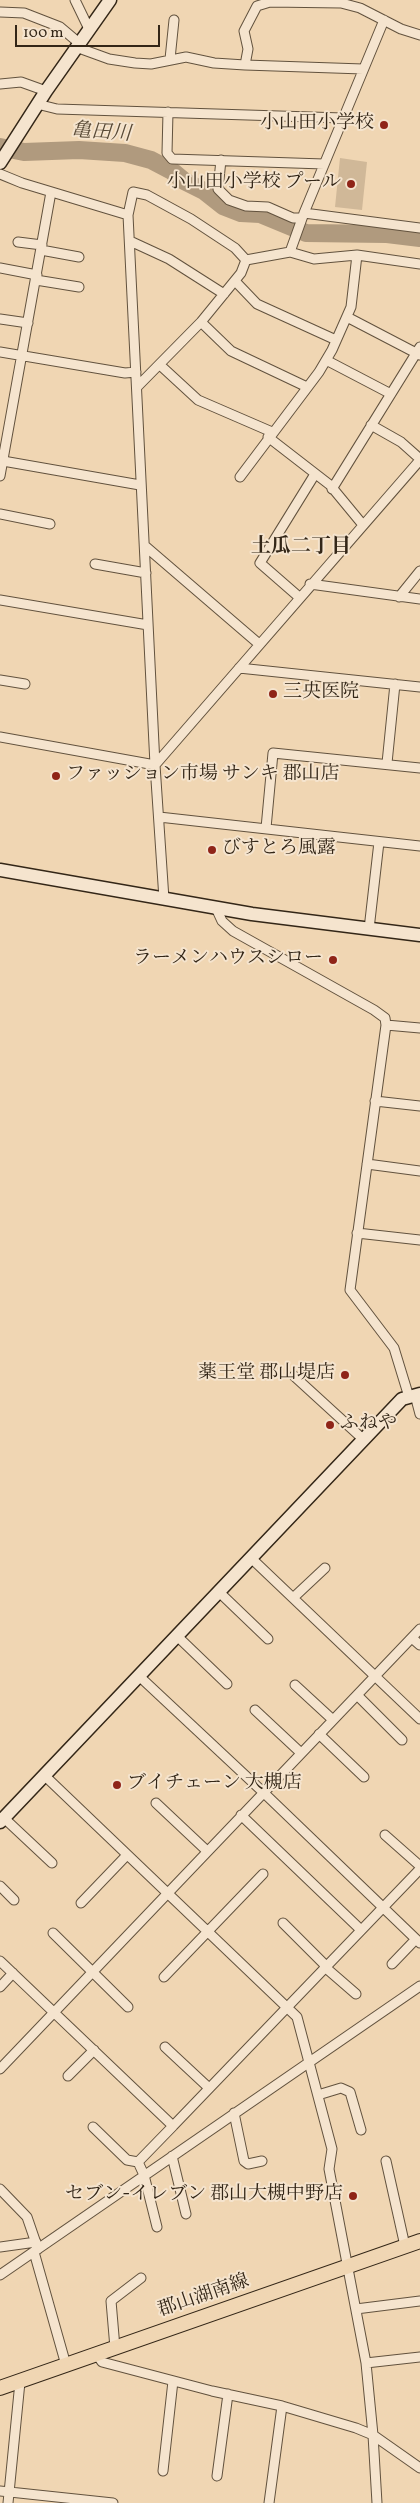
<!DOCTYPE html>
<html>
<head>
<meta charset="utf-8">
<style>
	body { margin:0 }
	#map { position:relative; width:420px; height:2503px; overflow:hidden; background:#f0d6b3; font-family:Vollkorn,serif }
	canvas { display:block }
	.scale { position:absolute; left:15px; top:25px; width:145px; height:22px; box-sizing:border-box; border:2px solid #332617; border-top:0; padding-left:6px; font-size:15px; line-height:18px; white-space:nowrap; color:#332617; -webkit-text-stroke:4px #f5e4ce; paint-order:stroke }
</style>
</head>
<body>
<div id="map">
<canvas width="420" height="2503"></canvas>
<div class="scale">100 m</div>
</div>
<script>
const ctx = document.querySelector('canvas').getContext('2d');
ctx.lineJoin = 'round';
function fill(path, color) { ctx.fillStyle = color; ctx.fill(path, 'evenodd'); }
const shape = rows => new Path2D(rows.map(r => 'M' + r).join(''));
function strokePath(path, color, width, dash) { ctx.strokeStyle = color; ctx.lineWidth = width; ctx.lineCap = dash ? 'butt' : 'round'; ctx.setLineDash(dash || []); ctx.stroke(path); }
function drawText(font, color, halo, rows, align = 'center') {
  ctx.font = font + ' Vollkorn,"Noto Serif JP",serif'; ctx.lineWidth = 4; ctx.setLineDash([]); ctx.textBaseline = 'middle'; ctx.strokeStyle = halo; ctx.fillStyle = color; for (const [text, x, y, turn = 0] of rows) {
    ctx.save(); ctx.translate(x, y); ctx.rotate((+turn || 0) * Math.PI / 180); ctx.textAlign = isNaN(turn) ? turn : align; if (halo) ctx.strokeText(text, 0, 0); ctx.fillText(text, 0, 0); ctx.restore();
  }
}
fill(shape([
	[340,158,367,162,362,210,335,207]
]), '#d0b898');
strokePath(shape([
	[0,147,24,152,79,150,125,153,151,160,172,171,184,181,204,191,223,206,241,213,260,214,306,233,387,234,420,238]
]), '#b09a7e', 18);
const street = shape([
	[75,0,89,29],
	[0,12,24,13,60,27,79,43],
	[76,47,109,59,135,63,151,64,186,57,214,63,245,65,363,69],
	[170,59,174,20],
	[245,65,248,49,244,31,257,6,270,2,341,3,360,8,401,29,420,35],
	[0,84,21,82,46,91],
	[37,104,57,109,343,118],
	[168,112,167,153,172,159,324,164],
	[221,160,218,189,229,200,246,206,268,207,293,218,302,218],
	[0,174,22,183,128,215,133,192,147,195,191,219,235,248,246,260,290,252,314,259,357,255,420,264],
	[304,213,420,228],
	[128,215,155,765,164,899],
	[130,241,169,259,224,294],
	[18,242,42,245],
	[41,250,79,257],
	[290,252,304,213,384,20],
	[0,268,37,275],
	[36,280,79,287],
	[235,281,257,304,336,340],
	[347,317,420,355],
	[0,319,28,323],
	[201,322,231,351,307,387],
	[0,352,125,373,136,372],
	[326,360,391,394],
	[160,365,198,400,272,432],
	[137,387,201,322,241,273,246,260],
	[371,425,401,442,420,459],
	[268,437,330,485,363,525],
	[3,461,140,485],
	[0,476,51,192],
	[240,477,319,372,332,350,351,307,357,255],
	[332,489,420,347],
	[0,514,50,524],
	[145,546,259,644],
	[95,564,146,573],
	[310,584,420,599],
	[299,597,260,563,315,474],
	[399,597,420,571],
	[0,600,148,625],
	[239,668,420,687],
	[0,680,25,684],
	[0,737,155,765,420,460],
	[387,763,395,684],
	[159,817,420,846],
	[266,828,273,753,420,768],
	[216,908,222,921,233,931,374,1010,385,1018,386,1025,420,1028],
	[369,929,379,842],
	[386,1025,350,1290,394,1348,409,1397],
	[375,1101,420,1106],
	[367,1164,420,1171],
	[357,1233,420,1240],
	[294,1376,364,1440],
	[415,1395,420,1414],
	[251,1558,420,1719],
	[219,1592,268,1639],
	[293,1598,325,1568],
	[177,1636,227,1684],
	[412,1638,420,1645],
	[139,1676,263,1792,420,1943],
	[295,1685,333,1720],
	[357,1695,402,1740],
	[255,1710,301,1753],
	[319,1734,364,1777],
	[44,1775,297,2017,332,2149,329,2169,366,2363,373,2435,377,2503],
	[156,1803,207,1851],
	[241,1815,361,1930],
	[4,1818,52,1863],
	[385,1835,420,1866],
	[0,1886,14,1900],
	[81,1903,127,1855],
	[283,1923,323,1963,326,1968,356,1994],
	[53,1933,128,2007],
	[0,1961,173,2126,420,1869],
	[392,1964,416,1939],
	[164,1977,263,1874],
	[0,1987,13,1973],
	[165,2047,209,2088],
	[0,2069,420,1629],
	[68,2076,94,2050],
	[318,2095,341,2088,350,2092,361,2130],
	[234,2113,244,2161,248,2164,262,2161],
	[93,2127,127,2160,138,2162,173,2126],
	[172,2156,186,2214],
	[386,2161,405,2246],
	[138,2162,144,2175,157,2227],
	[0,2189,27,2217,38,2249],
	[0,2247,36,2242],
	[34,2252,66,2365],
	[0,2275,420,1986],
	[356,2309,420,2301],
	[115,2348,111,2301,141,2278],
	[97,2355,102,2362,212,2391,282,2406,356,2428,373,2435,420,2468],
	[366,2363,420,2357],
	[163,2471,173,2381],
	[217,2476,228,2394],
	[0,2491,113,2503],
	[8,2503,20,2382],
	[269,2503,282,2406]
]);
const secondary = shape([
	[0,163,46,91,110,0],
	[0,870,252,914,420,935],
	[0,1822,402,1399,420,1394]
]);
const primary = shape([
	[0,2388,420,2241]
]);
strokePath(street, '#62523e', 11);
strokePath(secondary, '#332617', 15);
strokePath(primary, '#332617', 16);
strokePath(street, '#f5e4ce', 9);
strokePath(secondary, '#f5e4ce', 12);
strokePath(primary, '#f0d6b3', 14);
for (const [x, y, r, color] of [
	[384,125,5,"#8f2418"],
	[351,184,5,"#8f2418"],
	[273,694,5,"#8f2418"],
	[56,776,5,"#8f2418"],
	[212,850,5,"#8f2418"],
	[333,960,5,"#8f2418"],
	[345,1375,5,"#8f2418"],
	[330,1425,5,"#8f2418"],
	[117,1785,5,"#8f2418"],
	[353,2196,5,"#8f2418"]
]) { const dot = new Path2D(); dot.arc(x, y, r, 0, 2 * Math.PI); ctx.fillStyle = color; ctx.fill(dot); strokePath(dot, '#f5e4ce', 2); }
drawText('19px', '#332617', '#f5e4ce', [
	["小山田小学校",374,125],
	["小山田小学校 プール",341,184],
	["三央医院",283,694,"left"],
	["ファッション市場 サンキ 郡山店",66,776,"left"],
	["びすとろ風露",222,850,"left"],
	["ラーメンハウスシロー",323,960],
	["薬王堂 郡山堤店",335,1375],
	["ふねや",340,1425,"left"],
	["ブイチェーン 大槻店",127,1785,"left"],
	["セブン-イレブン 郡山大槻中野店",343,2196]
], 'right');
drawText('19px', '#332617', '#f5e4ce', [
	["郡山湖南線",204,2297,-19]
]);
drawText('italic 20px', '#584936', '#f5e4ce', [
	["亀田川",101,134,4]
]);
drawText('bold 20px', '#332617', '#f5e4ce', [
	["土瓜二丁目",301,548]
]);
</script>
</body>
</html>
